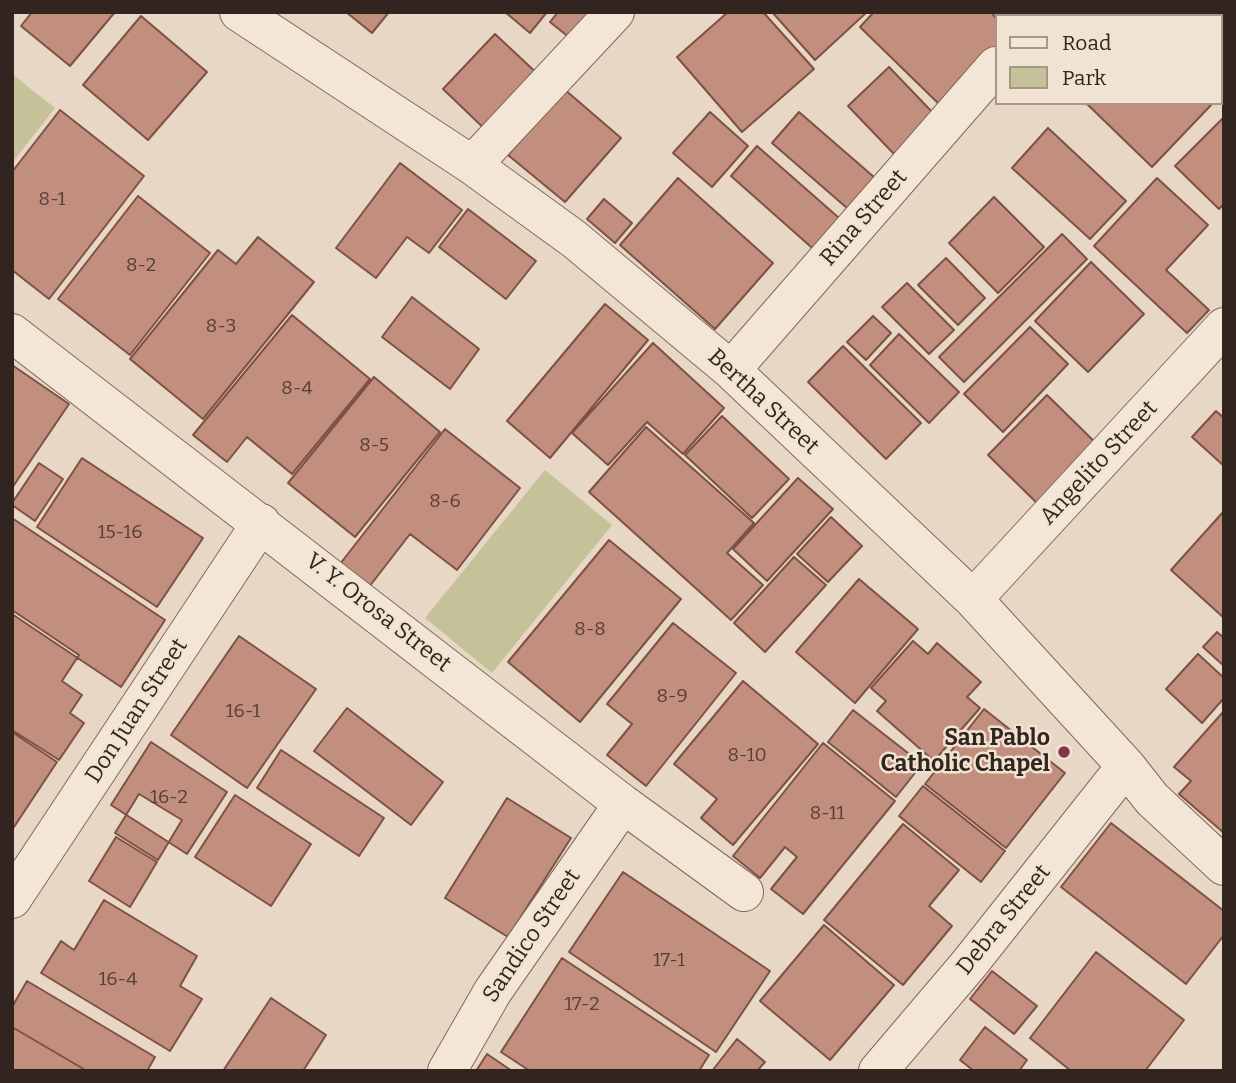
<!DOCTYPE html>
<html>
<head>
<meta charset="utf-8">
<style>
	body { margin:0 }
	#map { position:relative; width:1236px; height:1083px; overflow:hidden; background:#e8d7c4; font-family:Bitter,serif }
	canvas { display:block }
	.frame { position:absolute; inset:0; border:14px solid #32251f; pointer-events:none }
	.legend { position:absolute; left:995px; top:14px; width:228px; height:91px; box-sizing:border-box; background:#f1e3d2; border:2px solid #a5978a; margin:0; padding:9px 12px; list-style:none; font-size:21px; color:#32251f }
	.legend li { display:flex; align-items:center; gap:14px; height:35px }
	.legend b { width:35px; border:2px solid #a5978a }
</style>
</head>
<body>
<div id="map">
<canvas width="1236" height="1083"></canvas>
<div class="frame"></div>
<ul class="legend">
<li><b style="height:9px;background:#f4e6d6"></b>Road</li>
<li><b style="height:19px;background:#c5c299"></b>Park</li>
</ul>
</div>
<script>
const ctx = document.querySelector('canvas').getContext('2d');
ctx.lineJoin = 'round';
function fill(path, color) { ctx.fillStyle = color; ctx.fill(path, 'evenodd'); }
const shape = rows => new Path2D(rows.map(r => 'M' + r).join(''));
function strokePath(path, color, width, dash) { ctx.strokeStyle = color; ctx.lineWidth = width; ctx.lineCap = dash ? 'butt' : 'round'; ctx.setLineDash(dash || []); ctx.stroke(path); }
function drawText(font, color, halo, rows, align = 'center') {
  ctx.font = font + ' Bitter,serif'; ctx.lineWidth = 5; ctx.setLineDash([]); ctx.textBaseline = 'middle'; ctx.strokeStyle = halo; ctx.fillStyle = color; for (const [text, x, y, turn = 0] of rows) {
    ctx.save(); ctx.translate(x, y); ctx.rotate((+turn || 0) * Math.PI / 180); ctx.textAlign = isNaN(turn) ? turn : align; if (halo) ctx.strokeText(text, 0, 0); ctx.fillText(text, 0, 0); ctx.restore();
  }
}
fill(shape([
	[12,74,55,108,12,163],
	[545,470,612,525,492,673,425,618]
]), '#c5c299');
const building = shape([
	[32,12,115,12,70,66,21,26,32,12],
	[346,12,389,12,372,33,346,12],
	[505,12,547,12,530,33,505,12],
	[558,12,587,12,595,19,575,42,550,22,558,12],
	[728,12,763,12,814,69,742,132,677,57,728,12],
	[772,12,867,12,815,60,772,12],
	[874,12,991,12,996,18,996,48,941,106,860,27,874,12],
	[1183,12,1224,12,1224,96,1220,93,1220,16,1187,16,1183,12],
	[141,16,207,72,148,140,83,85,141,16],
	[495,34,543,79,491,135,443,89,495,34],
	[889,67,935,115,894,154,848,106,889,67],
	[564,89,621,138,565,202,508,155,564,89],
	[1086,103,1213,103,1152,167,1086,103],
	[60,110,144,176,49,299,12,270,12,172,60,110],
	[710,112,748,146,712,187,673,153,710,112],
	[799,112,882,184,855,215,772,143,799,112],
	[1224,117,1224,204,1219,209,1175,166,1224,117],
	[1048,128,1126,201,1090,239,1012,168,1048,128],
	[757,146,855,232,828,262,731,176,757,146],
	[400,163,462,210,429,253,407,237,376,278,336,248,400,163],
	[678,178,773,263,715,329,620,245,678,178],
	[1157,178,1208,225,1166,270,1209,310,1187,333,1094,246,1157,178],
	[138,196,210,253,130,355,58,299,138,196],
	[994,197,1044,247,998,293,949,243,994,197],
	[604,199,632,223,615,243,587,219,604,199],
	[468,209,536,261,506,299,439,247,468,209],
	[1062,234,1087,259,964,382,939,357,1062,234],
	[258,237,314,282,203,419,130,359,218,250,236,264,258,237],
	[946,258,985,298,958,325,918,285,946,258],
	[1091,262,1144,314,1088,372,1035,321,1091,262],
	[907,283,954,330,929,354,882,307,907,283],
	[412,297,479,349,450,389,382,337,412,297],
	[605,304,648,340,550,458,507,421,605,304],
	[292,315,370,379,292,474,247,437,227,462,193,435,292,315],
	[873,316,891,333,866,360,847,342,873,316],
	[1030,327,1068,364,1003,432,964,394,1030,327],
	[899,334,959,392,929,423,870,365,899,334],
	[653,343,724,408,683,454,647,422,608,465,572,433,653,343],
	[843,346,921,423,886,459,808,382,843,346],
	[12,365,69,404,12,488,12,365],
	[374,377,440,432,355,537,288,483,374,377],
	[1047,395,1104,451,1045,511,988,455,1047,395],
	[1216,411,1224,418,1224,466,1192,437,1216,411],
	[722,416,789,479,752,518,685,455,722,416],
	[646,427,754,523,727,553,763,585,731,620,589,492,646,427],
	[445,429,520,488,457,570,410,534,369,587,340,564,445,429],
	[82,458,203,538,157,607,37,527,82,458],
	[39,463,63,479,35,521,12,505,12,503,39,463],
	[798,478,833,509,767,581,733,549,798,478],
	[1224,511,1224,618,1171,570,1224,511],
	[831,517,862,546,828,582,797,554,831,517],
	[12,518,165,620,121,687,12,614,12,518],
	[609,540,681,599,580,722,508,662,609,540],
	[794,557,826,585,765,652,734,623,794,557],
	[859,579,918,629,855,703,796,652,859,579],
	[12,610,79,655,62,681,82,695,70,713,84,723,59,760,12,730,12,610],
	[673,623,736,673,646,786,607,755,632,724,607,704,673,623],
	[1217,632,1224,638,1224,666,1203,647,1217,632],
	[239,636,316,689,247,788,171,735,239,636],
	[913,641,928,654,937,643,981,682,967,697,980,708,934,761,877,711,886,701,871,688,913,641],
	[1198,654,1224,678,1224,698,1202,723,1166,689,1198,654],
	[743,681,818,744,733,845,701,818,717,799,674,764,743,681],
	[347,708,443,782,411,825,314,751,347,708],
	[984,709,1065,773,1006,848,925,784,984,709],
	[853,710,922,764,896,797,828,742,853,710],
	[1224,711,1224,833,1179,794,1191,781,1174,767,1224,711],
	[12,732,57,762,12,830,12,732],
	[151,742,227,792,187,854,111,805,151,742],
	[823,743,895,801,803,914,771,889,797,857,785,847,760,878,733,856,823,743],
	[281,750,384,818,359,856,257,788,281,750],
	[923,786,1005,851,981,882,899,816,923,786],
	[139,794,182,820,158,860,115,833,139,794],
	[235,795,311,844,271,906,195,857,235,795],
	[507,798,571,838,508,937,445,898,507,798],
	[1111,823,1224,911,1224,935,1186,984,1061,887,1111,823],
	[903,824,959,870,929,906,952,926,903,985,824,920,903,824],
	[116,837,157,862,130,907,89,881,116,837],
	[623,872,770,971,716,1052,569,952,623,872],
	[104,900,197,956,180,986,202,999,170,1051,41,973,61,941,74,950,104,900],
	[824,925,894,985,830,1060,760,1001,824,925],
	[1096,952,1184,1020,1145,1071,1071,1071,1030,1038,1096,952],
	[562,958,709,1055,699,1071,530,1071,501,1052,562,958],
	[992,971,1037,1006,1014,1034,970,999,992,971],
	[27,981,155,1057,147,1071,87,1071,12,1027,12,1007,27,981],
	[271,998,326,1035,303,1071,223,1071,271,998],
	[12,1027,87,1071,12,1071,12,1027],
	[985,1027,1027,1060,1019,1071,974,1071,960,1060,985,1027],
	[737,1039,765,1062,757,1071,712,1071,737,1039],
	[487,1054,512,1071,476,1071,487,1054]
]);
fill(building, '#c28e7e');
strokePath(building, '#7d5145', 2);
const minor = shape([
	[239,12,472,165,574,239,731,370,973,599,1126,766,1152,799,1224,866],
	[1040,16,1043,12],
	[472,165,615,12],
	[12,333,623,804,744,892],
	[731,370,996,66],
	[973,599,1224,327],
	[12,899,261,523],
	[447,1071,493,991,623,804],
	[878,1071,969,964,1126,766]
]);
strokePath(minor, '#81695c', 40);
strokePath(minor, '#f4e6d6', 38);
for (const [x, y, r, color] of [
	[1064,752,7,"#893443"]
]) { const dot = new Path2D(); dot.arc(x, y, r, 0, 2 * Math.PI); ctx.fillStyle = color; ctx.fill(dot); strokePath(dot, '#f1e3d2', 2.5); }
drawText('19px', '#563f37', null, [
	["8-1",52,200],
	["8-2",141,266],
	["8-3",221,327],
	["8-4",297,389],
	["8-5",374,446],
	["8-6",445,502],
	["15-16",120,533],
	["8-8",590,630],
	["8-9",672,697],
	["16-1",243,712],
	["8-10",747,756],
	["16-2",169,798],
	["8-11",827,814],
	["17-1",669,961],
	["16-4",118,980],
	["17-2",582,1005]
]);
drawText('23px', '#32251f', '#f1e3d2', [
	["Rina Street",864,218,-49],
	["Bertha Street",763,402,43],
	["Angelito Street",1099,463,-47],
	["V. Y. Orosa Street",378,613,38],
	["Don Juan Street",137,711,-57],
	["Debra Street",1004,920,-51],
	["Sandico Street",532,936,-56]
]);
drawText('bold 23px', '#32251f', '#f1e3d2', [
	["San Pablo",1050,739],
	["Catholic Chapel",1050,765]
], 'right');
</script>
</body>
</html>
